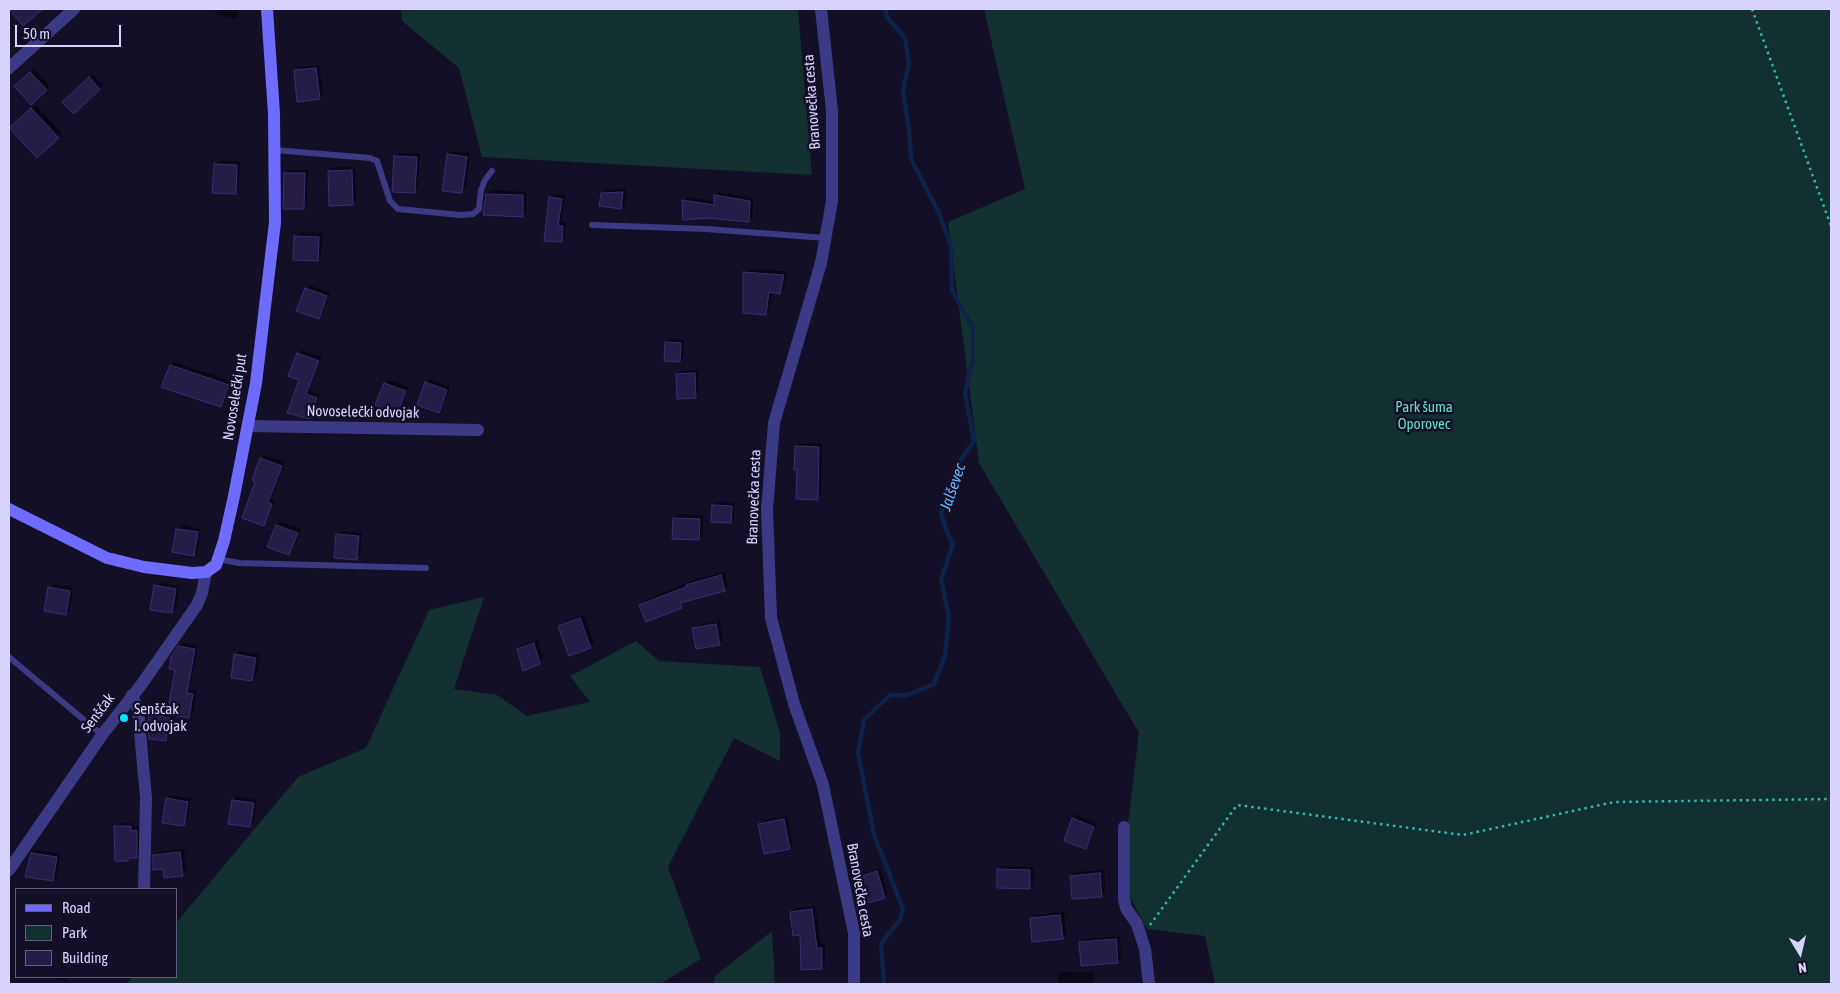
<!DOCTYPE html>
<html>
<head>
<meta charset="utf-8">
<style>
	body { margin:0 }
	#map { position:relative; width:1840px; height:993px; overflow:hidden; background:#130f26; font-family:"Asap Condensed",sans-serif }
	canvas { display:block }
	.frame { position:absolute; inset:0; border:10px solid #d9d4ff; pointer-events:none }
	.legend { position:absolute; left:15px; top:888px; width:162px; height:90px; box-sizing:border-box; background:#130f26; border:1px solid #625e7d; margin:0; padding:6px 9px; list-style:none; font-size:15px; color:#d9d4ff }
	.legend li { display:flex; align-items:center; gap:10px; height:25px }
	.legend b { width:25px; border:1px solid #625e7d }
	.north { position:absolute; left:1775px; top:928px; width:50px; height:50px; -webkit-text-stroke:4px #130f26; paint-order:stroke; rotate:171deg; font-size:14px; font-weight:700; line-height:20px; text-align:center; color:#d9d4ff }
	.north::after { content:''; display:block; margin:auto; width:18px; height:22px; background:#d9d4ff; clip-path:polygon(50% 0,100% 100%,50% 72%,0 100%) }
	.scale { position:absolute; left:15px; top:25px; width:106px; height:22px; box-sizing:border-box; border:2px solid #d9d4ff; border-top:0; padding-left:6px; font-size:15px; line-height:18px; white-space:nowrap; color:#d9d4ff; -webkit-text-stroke:4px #130f26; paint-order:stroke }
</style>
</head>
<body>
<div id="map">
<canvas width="1840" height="993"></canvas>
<div class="frame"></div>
<ul class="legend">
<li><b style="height:6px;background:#6f6bff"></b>Road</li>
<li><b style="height:14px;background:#12302f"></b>Park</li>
<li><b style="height:14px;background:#241b47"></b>Building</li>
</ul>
<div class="north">N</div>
<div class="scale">50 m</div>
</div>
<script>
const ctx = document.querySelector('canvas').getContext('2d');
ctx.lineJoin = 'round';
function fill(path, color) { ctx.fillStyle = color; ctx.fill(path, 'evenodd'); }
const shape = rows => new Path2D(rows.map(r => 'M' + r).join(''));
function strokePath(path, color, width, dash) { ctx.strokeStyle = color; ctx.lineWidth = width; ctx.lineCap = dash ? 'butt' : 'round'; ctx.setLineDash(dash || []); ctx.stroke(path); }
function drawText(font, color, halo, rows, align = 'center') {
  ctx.font = font + ' "Asap Condensed",sans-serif'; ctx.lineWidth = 5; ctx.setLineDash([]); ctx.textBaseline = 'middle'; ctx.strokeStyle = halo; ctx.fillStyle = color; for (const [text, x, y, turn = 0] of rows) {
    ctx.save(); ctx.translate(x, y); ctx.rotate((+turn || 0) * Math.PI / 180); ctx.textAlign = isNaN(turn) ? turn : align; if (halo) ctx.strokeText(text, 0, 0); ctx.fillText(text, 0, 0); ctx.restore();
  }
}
fill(shape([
	[401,9,798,9,812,175,482,157,459,68,402,21],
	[984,9,1831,9,1831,984,1215,984,1205,936,1147,929,1121,881,1139,733,979,463,948,222,1025,189],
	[484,597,454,689,497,695,527,716,590,702,570,676,636,641,659,661,760,667,780,733,780,761,734,738,668,867,701,959,660,984,126,984,132,977,176,977,176,923,298,777,366,748,429,610],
	[772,931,775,984,713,984,715,976]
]), '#12302f');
fill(shape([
	[217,9,241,9,236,19,215,14],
	[319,65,323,94,319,98,295,71,299,67],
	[34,69,50,86,31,103,16,86],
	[93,74,103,85,74,112,64,102],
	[36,105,62,133,37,157,10,128],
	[452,151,470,153,466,188,462,192,448,155],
	[399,153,420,154,418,188,415,192,395,157],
	[219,161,240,161,239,189,235,193,215,165],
	[333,167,355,167,356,200,352,204,329,171],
	[289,170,308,170,307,204,303,208,285,173],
	[606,189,626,189,625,204,621,207,602,193],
	[491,190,527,192,526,212,522,216,487,194],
	[719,192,753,198,752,217,748,221,684,201,687,197,715,201,715,196],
	[554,194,565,195,561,222,566,222,565,237,561,241,550,197],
	[299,232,323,233,321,256,318,260,294,259,295,236],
	[748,269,787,271,784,289,780,293,772,291,769,310,765,314,744,273],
	[310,285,330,293,322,314,318,317,306,289],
	[670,339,684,340,683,357,680,361,666,343],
	[302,350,322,357,309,390,320,395,313,414,309,418,298,354],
	[174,362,232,381,224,402,221,406,171,365],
	[698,370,699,393,695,397,677,375,681,371],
	[430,379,450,387,442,408,438,411,426,383],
	[389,380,409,387,401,408,397,412,385,384],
	[800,443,822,444,821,495,817,498,799,469,797,447],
	[265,455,285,462,271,499,275,500,267,521,263,525,257,481,261,459],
	[717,502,735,503,734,518,730,522,713,505],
	[678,514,703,515,703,535,699,539,674,518],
	[281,522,301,529,293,550,289,554,269,546,277,525],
	[181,525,201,529,201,531,179,528],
	[179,528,179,530,201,534,198,551,194,555,174,551],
	[341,531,362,533,360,555,357,558,337,535],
	[725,572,728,587,725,590,684,601,681,607,640,605,644,601,691,581],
	[159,582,179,586,176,608,172,612,155,586],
	[53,584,73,587,70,610,66,613,50,588],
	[584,615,594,643,590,647,559,627,563,623],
	[720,621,723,640,719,644,693,629,697,625],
	[538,640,543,659,539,663,518,649,522,645],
	[183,643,198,645,190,689,196,690,193,713,189,716,173,714,169,736,166,740,149,714,153,711,169,713,179,647],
	[239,651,260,654,256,676,252,680,236,654],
	[171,795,191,799,187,821,183,825,167,799],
	[237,796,257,800,254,822,250,826,234,800],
	[1077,815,1097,823,1089,844,1085,848,1073,819],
	[788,816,793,845,789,848,760,824,764,820],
	[119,823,134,823,134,827,140,827,140,852,128,860,116,827],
	[184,849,186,871,182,875,164,868,154,855,158,852],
	[36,850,60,854,57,876,53,880,32,854],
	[1002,866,1034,867,1033,884,1030,888,999,870],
	[880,868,888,893,885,897,869,902,861,877,864,874],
	[1104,870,1105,892,1101,896,1071,876,1075,872],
	[177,888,176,906,176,889,158,889],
	[815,906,821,944,825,944,825,964,821,968,791,912,795,908],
	[1064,912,1066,934,1062,938,1032,918,1035,915],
	[1120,936,1121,958,1118,962,1080,943,1084,939],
	[1062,972,1094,973,1093,984,1058,984,1058,976],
	[51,977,69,977,66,981,50,978]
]), '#0007');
strokePath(shape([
	[884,984,881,943,900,920,903,909,874,835,858,753,864,720,890,695,907,695,934,684,945,656,949,616,941,580,953,544,948,535,941,513,958,464,974,441,965,393,973,358,973,328,952,290,951,246,939,213,911,159,909,129,903,91,909,63,905,38,887,17,885,9]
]), '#0c2248', 4.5);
const building = shape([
	[9,9,43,9,23,26,9,9],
	[316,68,320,99,297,102,294,70,316,68],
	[30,72,47,90,31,105,14,86,30,72],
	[89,77,100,89,74,114,62,102,89,77],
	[31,108,59,138,37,158,9,128,31,108],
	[447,154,467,157,462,193,442,191,447,154],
	[394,156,417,157,415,193,392,192,394,156],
	[214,164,237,165,236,194,212,193,214,164],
	[352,170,353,205,329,206,328,171,352,170],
	[284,173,305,173,304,209,283,209,284,173],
	[623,192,621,209,599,206,601,193,623,192],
	[486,194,523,195,523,217,483,215,486,194],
	[714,195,750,201,749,222,707,218,683,220,682,200,714,205,714,195],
	[549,197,562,199,558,226,563,226,562,242,544,241,549,197],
	[294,236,319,237,318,261,293,260,294,236],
	[743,272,784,275,780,294,769,292,766,315,743,313,743,272],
	[305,288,327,296,319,319,296,311,305,288],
	[665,342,681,343,680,362,664,361,665,342],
	[297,353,319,361,306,394,317,398,310,419,287,413,299,380,288,376,297,353],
	[170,365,229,385,221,407,161,387,170,365],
	[695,373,696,398,677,399,676,374,695,373],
	[425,382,447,390,439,413,417,405,425,382],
	[384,383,406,391,397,414,375,405,384,383],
	[795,446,819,447,818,500,796,499,797,470,794,470,795,446],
	[260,458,282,466,268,502,272,504,264,526,242,518,255,482,252,480,260,458],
	[712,505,732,506,731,523,711,522,712,505],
	[673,518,700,519,699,540,672,539,673,518],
	[276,525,298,533,289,555,267,547,276,525],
	[176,529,198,532,194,556,172,552,176,529],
	[336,534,359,536,357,560,334,558,336,534],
	[721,575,725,591,680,603,682,608,646,622,639,605,686,587,686,585,721,575],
	[154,585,176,589,172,613,150,610,154,585],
	[48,587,70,591,66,615,44,611,48,587],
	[580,618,591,648,569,656,558,626,580,618],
	[716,624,720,645,696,649,692,628,716,624],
	[534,643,540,664,523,671,517,649,534,643],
	[178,646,195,649,187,693,193,694,189,718,167,714,175,670,169,669,171,657,178,646],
	[234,654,256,658,252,681,231,678,234,654],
	[148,714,170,718,166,741,149,739,148,714],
	[166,798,188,802,184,826,162,823,166,798],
	[232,800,254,803,250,827,228,824,232,800],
	[1072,818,1094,827,1086,849,1064,841,1072,818],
	[784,819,790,849,764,854,758,824,784,819],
	[114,826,131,826,131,831,137,830,137,858,128,858,128,861,115,861,114,826],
	[180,852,183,876,164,878,163,869,153,870,153,855,180,852],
	[31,853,57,857,53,881,25,877,31,853],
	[997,869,1030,870,1030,889,997,888,997,869],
	[877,871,885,898,868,903,859,877,877,871],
	[1100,873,1102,897,1072,899,1070,876,1100,873],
	[812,909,817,948,822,948,822,969,801,970,800,935,793,936,790,912,812,909],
	[1060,915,1063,939,1032,942,1030,918,1060,915],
	[1116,939,1118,963,1081,966,1079,942,1116,939]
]);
fill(building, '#241b47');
strokePath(building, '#3b2d73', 1);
strokePath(shape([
	[1752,9,1831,226],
	[1150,925,1237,805,1463,835,1614,802,1831,799]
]), '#2fb8b0', 2.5, [2.5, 4]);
strokePath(shape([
	[275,150,370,158,377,161,390,201,398,209,461,215,473,214,479,209,481,190,485,180,492,171],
	[592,225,706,229,826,238],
	[218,559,239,563,426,568],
	[9,657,102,735]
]), '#3d3a85', 6);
strokePath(shape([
	[821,9,832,111,832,201,821,263,774,423,767,509,771,618,794,704,823,785,854,933,854,984],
	[9,68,74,9],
	[248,426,478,430],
	[132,695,138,710,146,798,144,889],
	[1124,827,1124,899,1126,908,1137,924,1145,949,1149,984],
	[9,870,102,735,141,685,197,605,202,593,206,572]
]), '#3d3a85', 12);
strokePath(shape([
	[9,509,107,558,144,567,192,573,206,572,216,565,224,541,234,496,256,383,275,222,274,114,267,9]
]), '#6f6bff', 12);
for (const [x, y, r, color] of [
	[124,718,5,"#00e5ff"]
]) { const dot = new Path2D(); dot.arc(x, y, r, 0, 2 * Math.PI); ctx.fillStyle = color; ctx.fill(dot); strokePath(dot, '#130f26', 2); }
drawText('15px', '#d9d4ff', '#130f26', [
	["Branovečka cesta",812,102,-94],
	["Novoselečki put",235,397,-81],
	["Novoselečki odvojak",363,412,1],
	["Branovečka cesta",754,497,-88],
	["Senščak",98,713,-53],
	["Branovečka cesta",860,890,80]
]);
drawText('15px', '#5fe0c0', '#130f26', [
	["Park šuma",1424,407],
	["Oporovec",1424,424]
]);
drawText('15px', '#d9d4ff', '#130f26', [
	["Senščak",134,709],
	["I. odvojak",134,726]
], 'left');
drawText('italic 16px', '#62b6ff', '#130f26', [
	["Jalševec",953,487,-71]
]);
</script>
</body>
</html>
